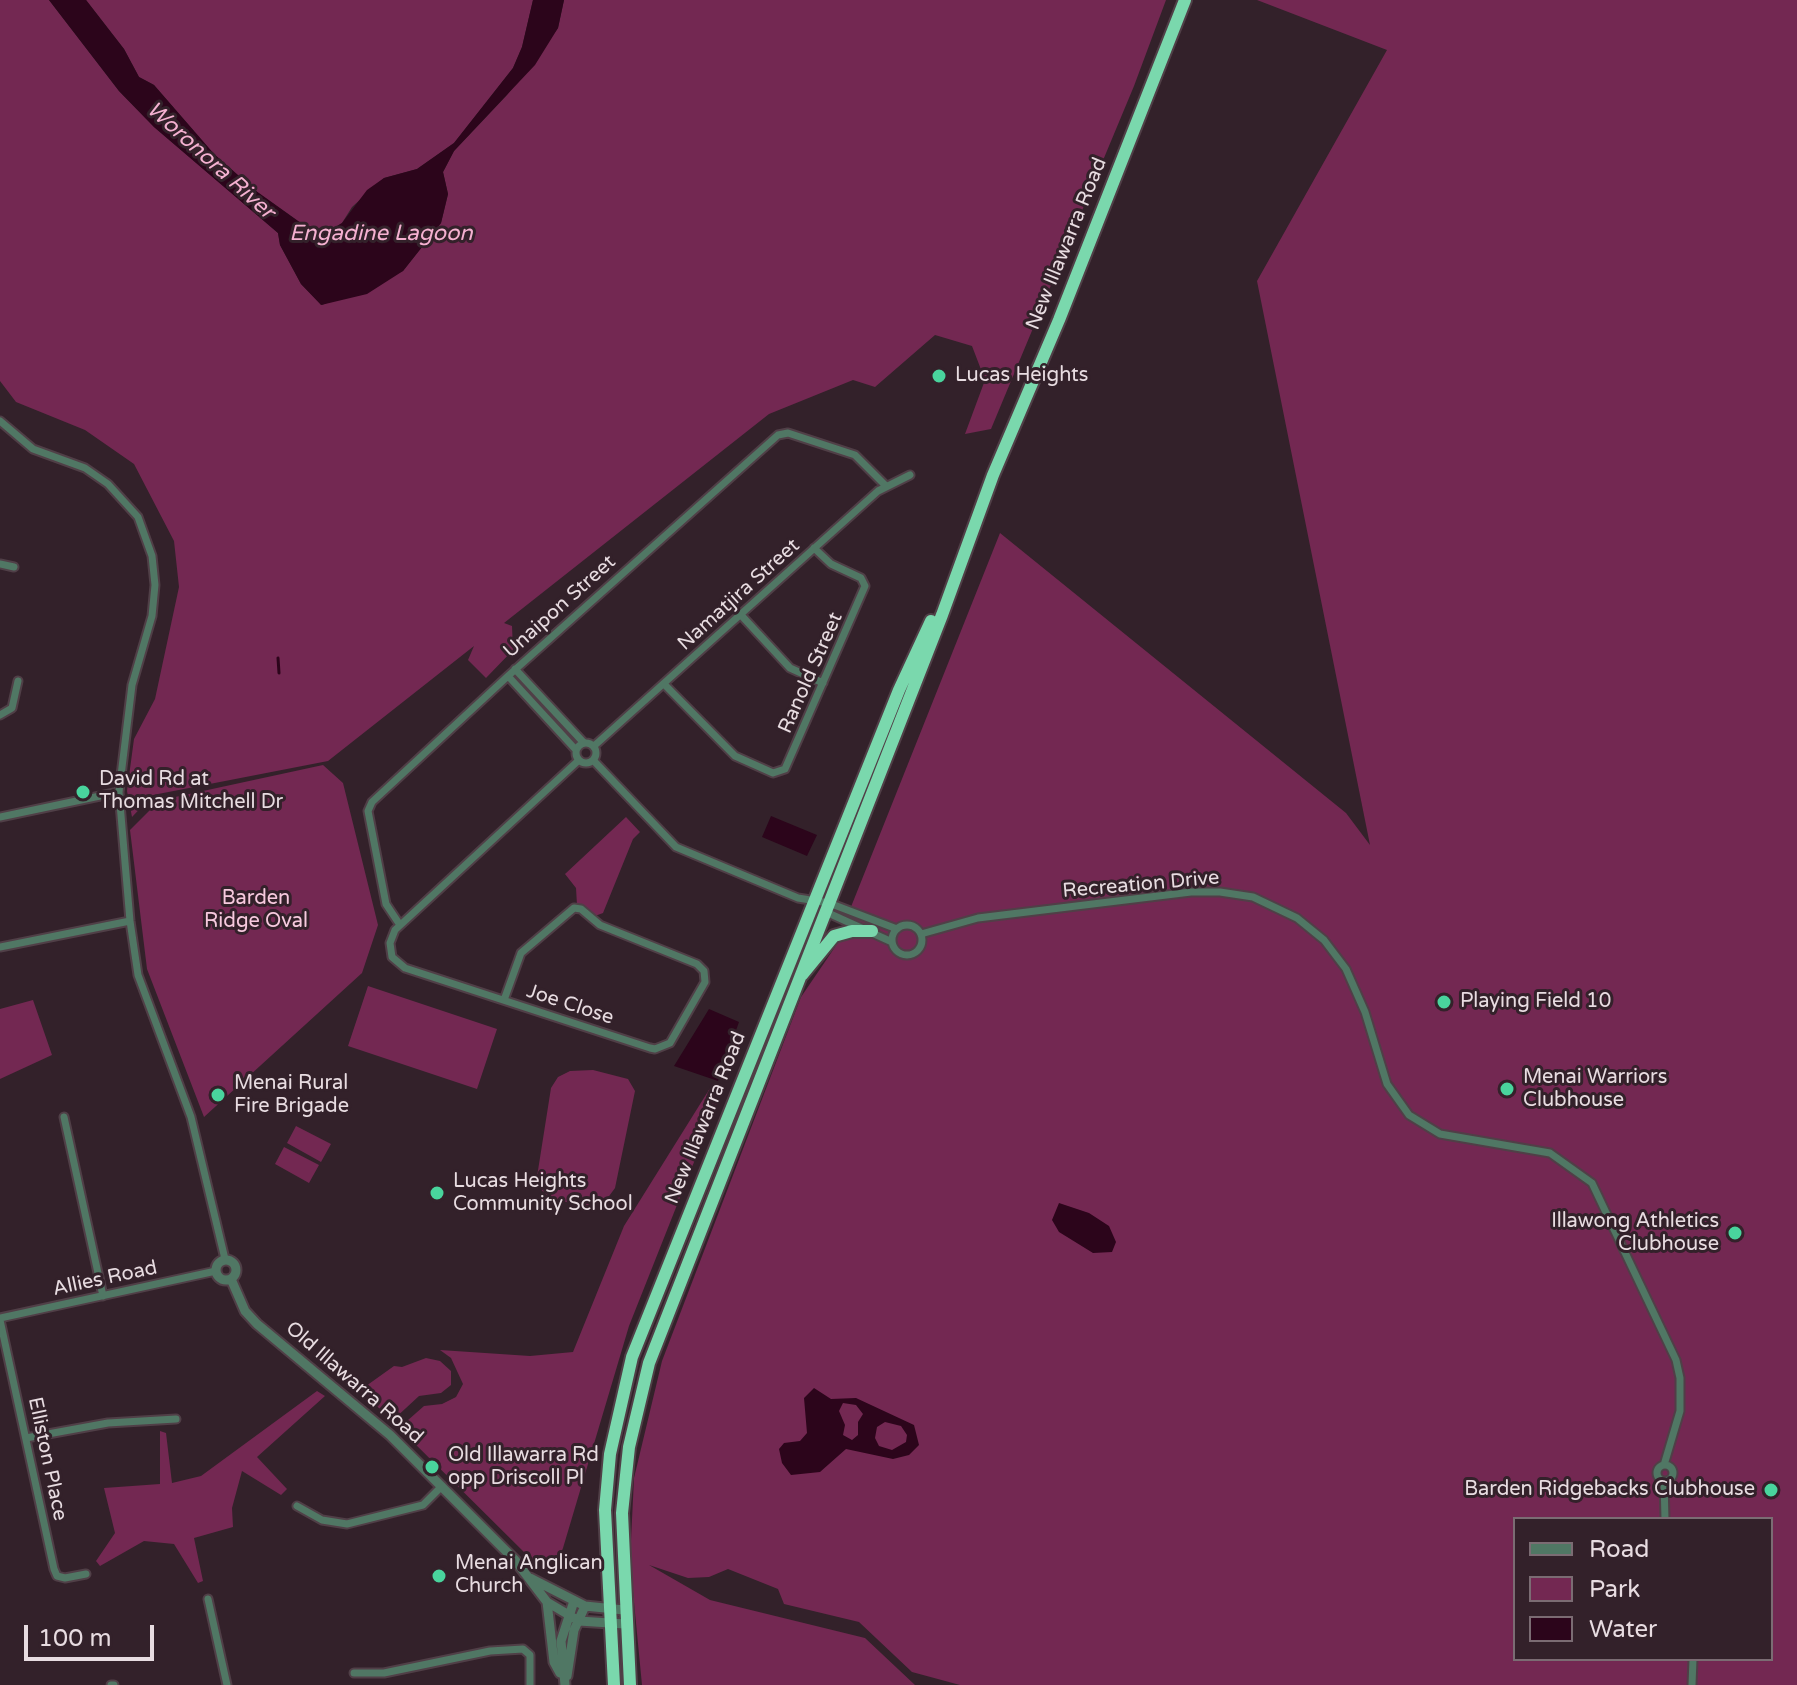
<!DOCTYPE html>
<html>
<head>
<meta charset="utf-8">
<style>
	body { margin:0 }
	#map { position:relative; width:1797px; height:1685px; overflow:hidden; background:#33212a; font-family:"Varela Round",sans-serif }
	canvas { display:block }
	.legend { position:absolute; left:1513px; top:1517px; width:260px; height:144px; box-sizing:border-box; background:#33212a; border:2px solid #7b6c73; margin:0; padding:10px 14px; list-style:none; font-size:24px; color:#e8dce1 }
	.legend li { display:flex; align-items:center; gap:16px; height:40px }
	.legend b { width:40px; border:2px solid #7b6c73 }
	.scale { position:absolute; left:24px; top:1625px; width:130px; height:36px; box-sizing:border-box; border:4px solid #e8dce1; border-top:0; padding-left:10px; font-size:24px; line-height:28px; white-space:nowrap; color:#e8dce1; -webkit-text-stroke:6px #33212a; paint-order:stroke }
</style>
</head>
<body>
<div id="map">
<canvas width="1797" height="1685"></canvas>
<ul class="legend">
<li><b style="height:10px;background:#507764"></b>Road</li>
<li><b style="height:22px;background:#732852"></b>Park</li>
<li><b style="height:22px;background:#2c051b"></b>Water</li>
</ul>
<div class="scale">100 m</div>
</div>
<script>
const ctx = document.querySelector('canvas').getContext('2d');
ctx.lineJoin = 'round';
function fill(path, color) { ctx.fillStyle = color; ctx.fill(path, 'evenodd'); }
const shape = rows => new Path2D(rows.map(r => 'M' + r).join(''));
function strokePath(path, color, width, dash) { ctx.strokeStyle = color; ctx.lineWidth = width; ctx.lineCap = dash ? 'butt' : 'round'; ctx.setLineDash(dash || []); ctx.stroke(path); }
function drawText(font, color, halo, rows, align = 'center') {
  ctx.font = font + ' "Varela Round",sans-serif'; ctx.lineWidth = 6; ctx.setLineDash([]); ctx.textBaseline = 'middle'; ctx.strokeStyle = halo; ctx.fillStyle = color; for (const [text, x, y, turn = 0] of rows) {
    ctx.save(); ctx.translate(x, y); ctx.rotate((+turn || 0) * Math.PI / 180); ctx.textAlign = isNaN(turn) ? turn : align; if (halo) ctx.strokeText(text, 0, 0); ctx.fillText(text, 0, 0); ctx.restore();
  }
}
fill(shape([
	[0,0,49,0,119,91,154,127,278,233,280,245,301,284,322,305,403,271,441,223,448,194,443,172,454,151,507,95,558,28,564,0,1166,0,1134,86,991,429,965,434,985,380,972,346,935,335,875,387,853,380,769,414,504,623,512,626,513,650,486,678,468,660,474,646,328,761,153,795,132,817,127,791,134,739,155,699,179,587,174,541,134,464,85,430,16,402,0,381],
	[86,0,533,0,522,47,513,68,454,143,417,169,384,178,352,207,342,223,326,233,312,231,256,191,214,154,154,85,139,77,124,49],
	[1257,0,1797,0,1797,1685,960,1685,912,1672,859,1622,784,1604,778,1589,728,1569,709,1577,688,1578,649,1565,710,1600,865,1638,915,1685,642,1685,630,1561,634,1478,662,1361,801,997,835,947,1000,533,1346,813,1370,845,1257,281,1387,50],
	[1515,1519,1771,1519,1771,1659,1515,1659],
	[323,765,343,783,378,925,362,973,204,1117,147,969,130,830,158,802,166,799],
	[626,817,640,832,633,839,603,913,595,916,577,905,576,888,565,874],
	[368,986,497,1029,477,1089,348,1046],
	[33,1000,52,1055,0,1079,0,1009],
	[593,1070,628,1079,635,1091,615,1188,604,1203,595,1207,549,1199,536,1183,551,1088,558,1077,570,1071],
	[712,1085,723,1089,629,1326,563,1548,559,1558,543,1565,533,1561,399,1428,424,1406,442,1404,456,1397,463,1384,451,1358,440,1350,530,1356,573,1352,624,1226],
	[296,1126,331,1144,321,1162,287,1143],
	[284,1147,319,1165,309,1183,275,1164],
	[426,1358,440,1361,451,1371,451,1385,441,1393,419,1396,393,1420,359,1391,394,1366,402,1367],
	[317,1391,325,1396,257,1457,287,1489,281,1495,242,1471,232,1508,233,1527,194,1538,203,1581,198,1583,174,1544,144,1541,100,1566,96,1561,115,1533,104,1488,160,1484,160,1431,166,1433,172,1483,201,1476]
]), '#732852');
fill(shape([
	[49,0,86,0,124,49,139,77,154,85,214,154,256,191,312,231,326,233,342,223,367,190,384,178,417,169,454,143,513,68,522,47,533,0,564,0,558,28,535,65,454,151,443,172,448,194,441,223,403,271,367,294,321,305,301,284,280,245,278,233,154,127,119,91],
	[771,816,817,835,807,856,762,837],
	[709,1009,739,1022,718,1081,674,1066],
	[1059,1203,1089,1213,1109,1226,1116,1242,1112,1252,1093,1253,1059,1232,1052,1220],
	[814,1388,831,1399,856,1398,914,1425,919,1445,909,1455,893,1459,846,1449,820,1472,791,1475,782,1463,779,1449,784,1443,800,1441,807,1433,804,1398],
	[843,1403,856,1405,863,1414,858,1422,858,1435,852,1440,843,1435,845,1425,839,1411],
	[885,1422,901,1426,907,1435,906,1442,892,1450,879,1446,875,1438,877,1427]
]), '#2c051b');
strokePath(shape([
	[278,658,279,673]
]), '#2c051b', 3);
const minor = shape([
	[0,421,33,449,85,468,108,484,138,517,152,556,155,585,152,616,132,685,119,792,130,921,138,975,191,1117,225,1259],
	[0,564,14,567],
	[741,615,790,668,823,683],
	[515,669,584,743],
	[508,676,576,750],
	[664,684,735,756,773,773,785,769,865,586,861,578,831,564,814,548],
	[0,715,12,708,18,681],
	'576 753a10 10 0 1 1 20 0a10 10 0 1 1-20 0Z',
	[594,746,878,491,910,475],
	[593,760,676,847,798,898,829,903,897,929],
	[0,817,119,792],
	[826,912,892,942],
	[400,925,386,904,368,811,372,802,508,676,778,435,788,433,855,455,885,485],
	'892 940a15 15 0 1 1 30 0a15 15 0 1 1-30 0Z',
	[921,934,978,918,1191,892,1220,892,1253,897,1297,918,1324,940,1346,969,1365,1012,1387,1084,1409,1115,1440,1134,1550,1153,1592,1183,1676,1360,1680,1378,1680,1411,1664,1465],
	[0,947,130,921],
	[504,1000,521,953,574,908,581,909,600,925,697,964,704,971,705,982,670,1043,655,1049,650,1048,405,968,392,957,390,943,395,930,579,760],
	[64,1117,103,1296],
	[0,1318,216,1271],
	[0,1320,54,1569,57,1576,65,1578,86,1574],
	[26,1438,108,1423,176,1419],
	'1657 1473a8 8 0 1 1 16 0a8 8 0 1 1-16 0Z',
	[1664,1481,1665,1519],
	[297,1506,322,1520,347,1524,423,1505,442,1486],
	[208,1599,227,1685],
	[354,1673,384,1673,490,1651,523,1649,530,1655,530,1685],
	[111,1685,114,1685],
	[1692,1685,1693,1659]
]);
const tertiary = shape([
	'216 1270a10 10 0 1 1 20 0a10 10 0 1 1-20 0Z',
	[231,1279,245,1311,257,1324,390,1435,515,1560,547,1602,579,1621,625,1624],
	[530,1578,585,1606,624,1610],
	[547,1602,554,1662,560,1673],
	[567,1676,574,1630,585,1606],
	[565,1685,561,1641,574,1601]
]);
const trunk = shape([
	[802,975,834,936,852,931,872,931],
	[614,1685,605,1510,610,1454,632,1357,899,690,931,621],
	[630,1685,622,1513,629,1447,649,1363,942,615,993,475,1059,320,1185,0]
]);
strokePath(minor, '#503f47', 11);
strokePath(tertiary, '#503f47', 13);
strokePath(trunk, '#503f47', 16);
strokePath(minor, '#507764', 7);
strokePath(tertiary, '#507764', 9);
strokePath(trunk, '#7ad8ad', 12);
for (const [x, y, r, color] of [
	[939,376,8,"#49d49d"],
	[83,792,8,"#49d49d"],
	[1444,1002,8,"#49d49d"],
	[1507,1089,8,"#49d49d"],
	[218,1095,8,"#49d49d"],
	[437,1193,8,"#49d49d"],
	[1735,1233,8,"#49d49d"],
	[432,1467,8,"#49d49d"],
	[1771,1490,8,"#49d49d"],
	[439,1576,8,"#49d49d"]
]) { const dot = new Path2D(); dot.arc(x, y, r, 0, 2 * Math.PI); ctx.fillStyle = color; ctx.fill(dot); strokePath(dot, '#33212a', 3); }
drawText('20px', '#e8dce1', '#33212a', [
	["New Illawarra Road",1067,244,-68],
	["Namatjira Street",739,595,-42],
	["Unaipon Street",560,607,-42],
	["Ranold Street",811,673,-66],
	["Recreation Drive",1141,885,-5],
	["Joe Close",570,1005,18],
	["New Illawarra Road",706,1118,-68],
	["Allies Road",105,1279,-12],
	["Old Illawarra Road",354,1383,41],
	["Elliston Place",47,1459,78]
]);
drawText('20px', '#e8dce1', '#33212a', [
	["Lucas Heights",955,376],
	["David Rd at",99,780],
	["Thomas Mitchell Dr",99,803],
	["Playing Field 10",1460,1002],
	["Menai Warriors",1523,1078],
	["Clubhouse",1523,1101],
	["Menai Rural",234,1084],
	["Fire Brigade",234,1107],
	["Lucas Heights",453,1182],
	["Community School",453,1205],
	["Illawong Athletics",1719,1222,"right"],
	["Clubhouse",1719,1245,"right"],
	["Old Illawarra Rd",448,1456],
	["opp Driscoll Pl",448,1479],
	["Barden Ridgebacks Clubhouse",1755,1490,"right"],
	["Menai Anglican",455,1564],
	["Church",455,1587]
], 'left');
drawText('20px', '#f7c9de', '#33212a', [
	["Barden",256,899],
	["Ridge Oval",256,922]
]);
drawText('italic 22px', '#f5b1d1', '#33212a', [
	["Woronora River",210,161,42],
	["Engadine Lagoon",381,234]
]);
</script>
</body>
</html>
